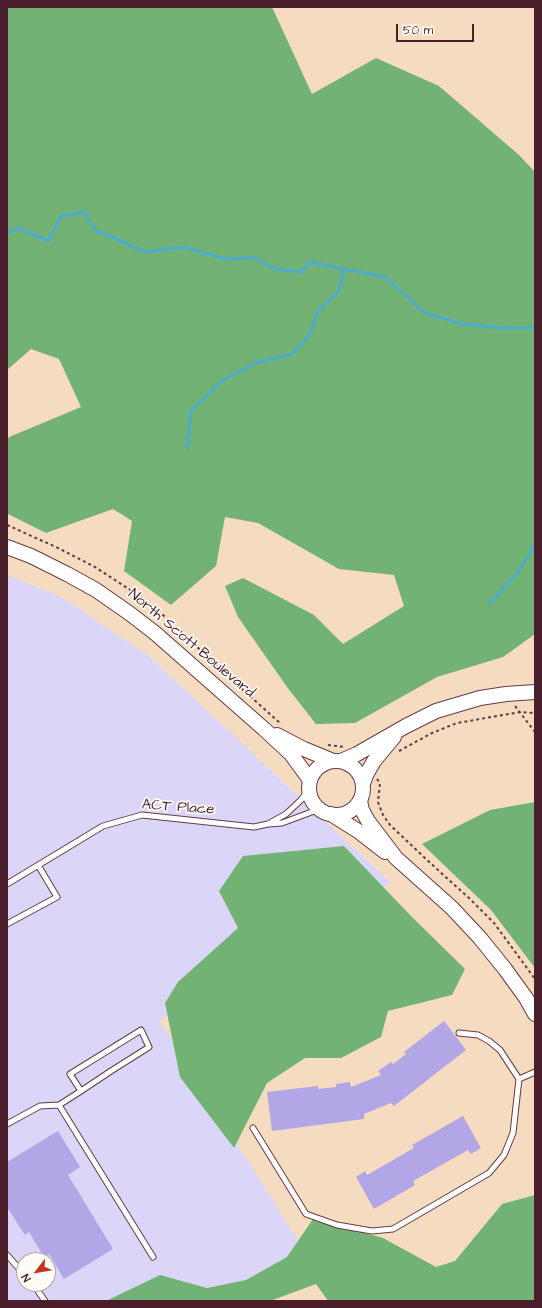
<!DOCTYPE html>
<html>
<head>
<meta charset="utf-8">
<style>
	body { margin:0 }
	#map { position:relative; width:542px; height:1308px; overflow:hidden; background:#f5dcc0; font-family:"Architects Daughter",sans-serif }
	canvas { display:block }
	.frame { position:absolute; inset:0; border:8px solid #4a1f2b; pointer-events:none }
	.north { position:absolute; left:16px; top:1252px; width:40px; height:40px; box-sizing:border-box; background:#fdfcf7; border:1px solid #b5a4a5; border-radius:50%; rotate:239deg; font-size:11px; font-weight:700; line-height:16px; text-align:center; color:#4a1f2b }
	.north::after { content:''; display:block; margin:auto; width:14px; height:18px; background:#c8321e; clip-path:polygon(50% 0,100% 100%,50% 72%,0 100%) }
	.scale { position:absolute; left:396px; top:24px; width:78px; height:18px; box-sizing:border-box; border:2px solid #4a1f2b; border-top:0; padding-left:5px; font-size:12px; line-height:14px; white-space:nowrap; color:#4a1f2b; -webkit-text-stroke:3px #fdfcf7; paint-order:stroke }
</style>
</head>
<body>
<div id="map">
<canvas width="542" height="1308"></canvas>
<div class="frame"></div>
<div class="north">N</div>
<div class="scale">50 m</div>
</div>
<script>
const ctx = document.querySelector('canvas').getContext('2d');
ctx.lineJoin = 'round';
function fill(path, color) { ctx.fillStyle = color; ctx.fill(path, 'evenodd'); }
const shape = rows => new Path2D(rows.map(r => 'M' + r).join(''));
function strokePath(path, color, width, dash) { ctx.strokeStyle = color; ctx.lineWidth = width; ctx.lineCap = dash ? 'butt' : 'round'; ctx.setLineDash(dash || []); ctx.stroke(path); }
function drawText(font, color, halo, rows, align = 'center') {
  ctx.font = font + ' "Architects Daughter",sans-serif'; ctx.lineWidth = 3.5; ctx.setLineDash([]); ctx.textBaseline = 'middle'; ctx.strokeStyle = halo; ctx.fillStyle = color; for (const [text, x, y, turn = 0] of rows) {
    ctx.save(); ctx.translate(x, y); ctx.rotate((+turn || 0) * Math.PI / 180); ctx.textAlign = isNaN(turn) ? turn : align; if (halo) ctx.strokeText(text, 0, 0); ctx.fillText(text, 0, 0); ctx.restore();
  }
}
fill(shape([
	[7,575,61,597,149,656,391,883,159,1020,311,1261,243,1301,7,1301],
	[24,1260,48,1260,48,1284,24,1284]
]), '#dbd6f7');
fill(shape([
	[7,7,272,7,312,94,376,58,439,86,519,155,535,172,535,634,503,657,437,677,355,723,316,724,287,687,238,617,225,586,243,578,314,615,343,644,404,606,394,575,339,569,258,523,225,517,216,566,171,605,124,571,132,521,113,509,46,533,8,514,7,512,7,440,9,437,81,407,59,359,31,349,7,370],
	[535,802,535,968,491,910,422,844,490,810],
	[344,846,411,916,465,969,452,995,388,1011,381,1037,341,1058,305,1058,267,1083,234,1148,180,1077,165,1003,178,982,238,928,219,891,243,856],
	[535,1195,535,1301,328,1301,316,1284,270,1301,106,1301,160,1275,207,1288,246,1280,287,1257,313,1219,383,1238,436,1267,455,1261,502,1204]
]), '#72b275');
strokePath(shape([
	[7,233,18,228,48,241,61,216,84,212,95,230,146,252,184,247,225,259,255,258,276,269,302,272,310,262,385,277,425,313,463,324,503,328,535,327],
	[187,448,191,411,223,380,255,363,292,354,311,333,317,312,339,291,344,268],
	[489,604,519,571,535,545]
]), '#4daccc', 3);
fill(shape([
	[444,1021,466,1050,394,1106,391,1103,364,1114,364,1119,272,1131,267,1092,318,1086,318,1089,336,1087,336,1084,350,1082,351,1087,381,1075,378,1071,391,1062,393,1064,406,1054,404,1052],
	[463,1116,481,1148,471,1154,468,1150,413,1181,415,1185,374,1209,356,1177,365,1171,367,1175,414,1148,412,1145],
	[58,1131,80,1167,68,1175,113,1249,64,1279,49,1254,44,1257,29,1232,25,1235,7,1207,7,1162]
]), '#b2a6e6');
const service = shape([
	[268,824,286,814,301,800,309,789],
	[7,884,103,826,142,815,254,827,268,824,282,823,317,810,322,810],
	[7,924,57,897,38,865],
	[459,1033,478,1035,489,1041,500,1050,519,1079,535,1072],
	[59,1105,81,1091,111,1071,149,1047,141,1030,70,1074,81,1091],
	[7,1124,40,1106,59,1105,153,1257],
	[253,1128,306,1214,337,1225,372,1231,393,1229,489,1173,504,1155,513,1133,519,1079],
	[7,1255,24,1274],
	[33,1284,45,1301]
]);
const secondary = shape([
	[7,547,31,556,67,574,96,590,129,613,155,633,264,729,291,754,310,780],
	[277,735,304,749,333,761],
	[341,761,357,754,406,726,436,711,480,698,506,694,535,692],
	'309 788a27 27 0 1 1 54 0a27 27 0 1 1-54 0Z',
	[363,784,366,775,374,761,394,737],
	[360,801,362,810,368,821,396,858,452,908,480,938,505,969,526,998,535,1014],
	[331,814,358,831,385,852]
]);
strokePath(service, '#643b41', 7);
strokePath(secondary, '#643b41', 16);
strokePath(shape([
	[7,525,56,547,95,567,138,595,163,615,243,690,281,724],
	[515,706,535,732],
	[328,745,344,747],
	[399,751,432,733,457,723,520,712,535,713],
	[377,779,380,783,378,802,383,815,390,825,427,860,470,899,494,923,535,979]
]), '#643b41', 2, [3, 3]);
strokePath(service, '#fff', 5);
strokePath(secondary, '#fff', 14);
drawText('15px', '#4a1f2b', '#fdfcf7', [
	["North Scott Boulevard",191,644,40],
	["ACT Place",178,808,4]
]);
</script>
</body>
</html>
